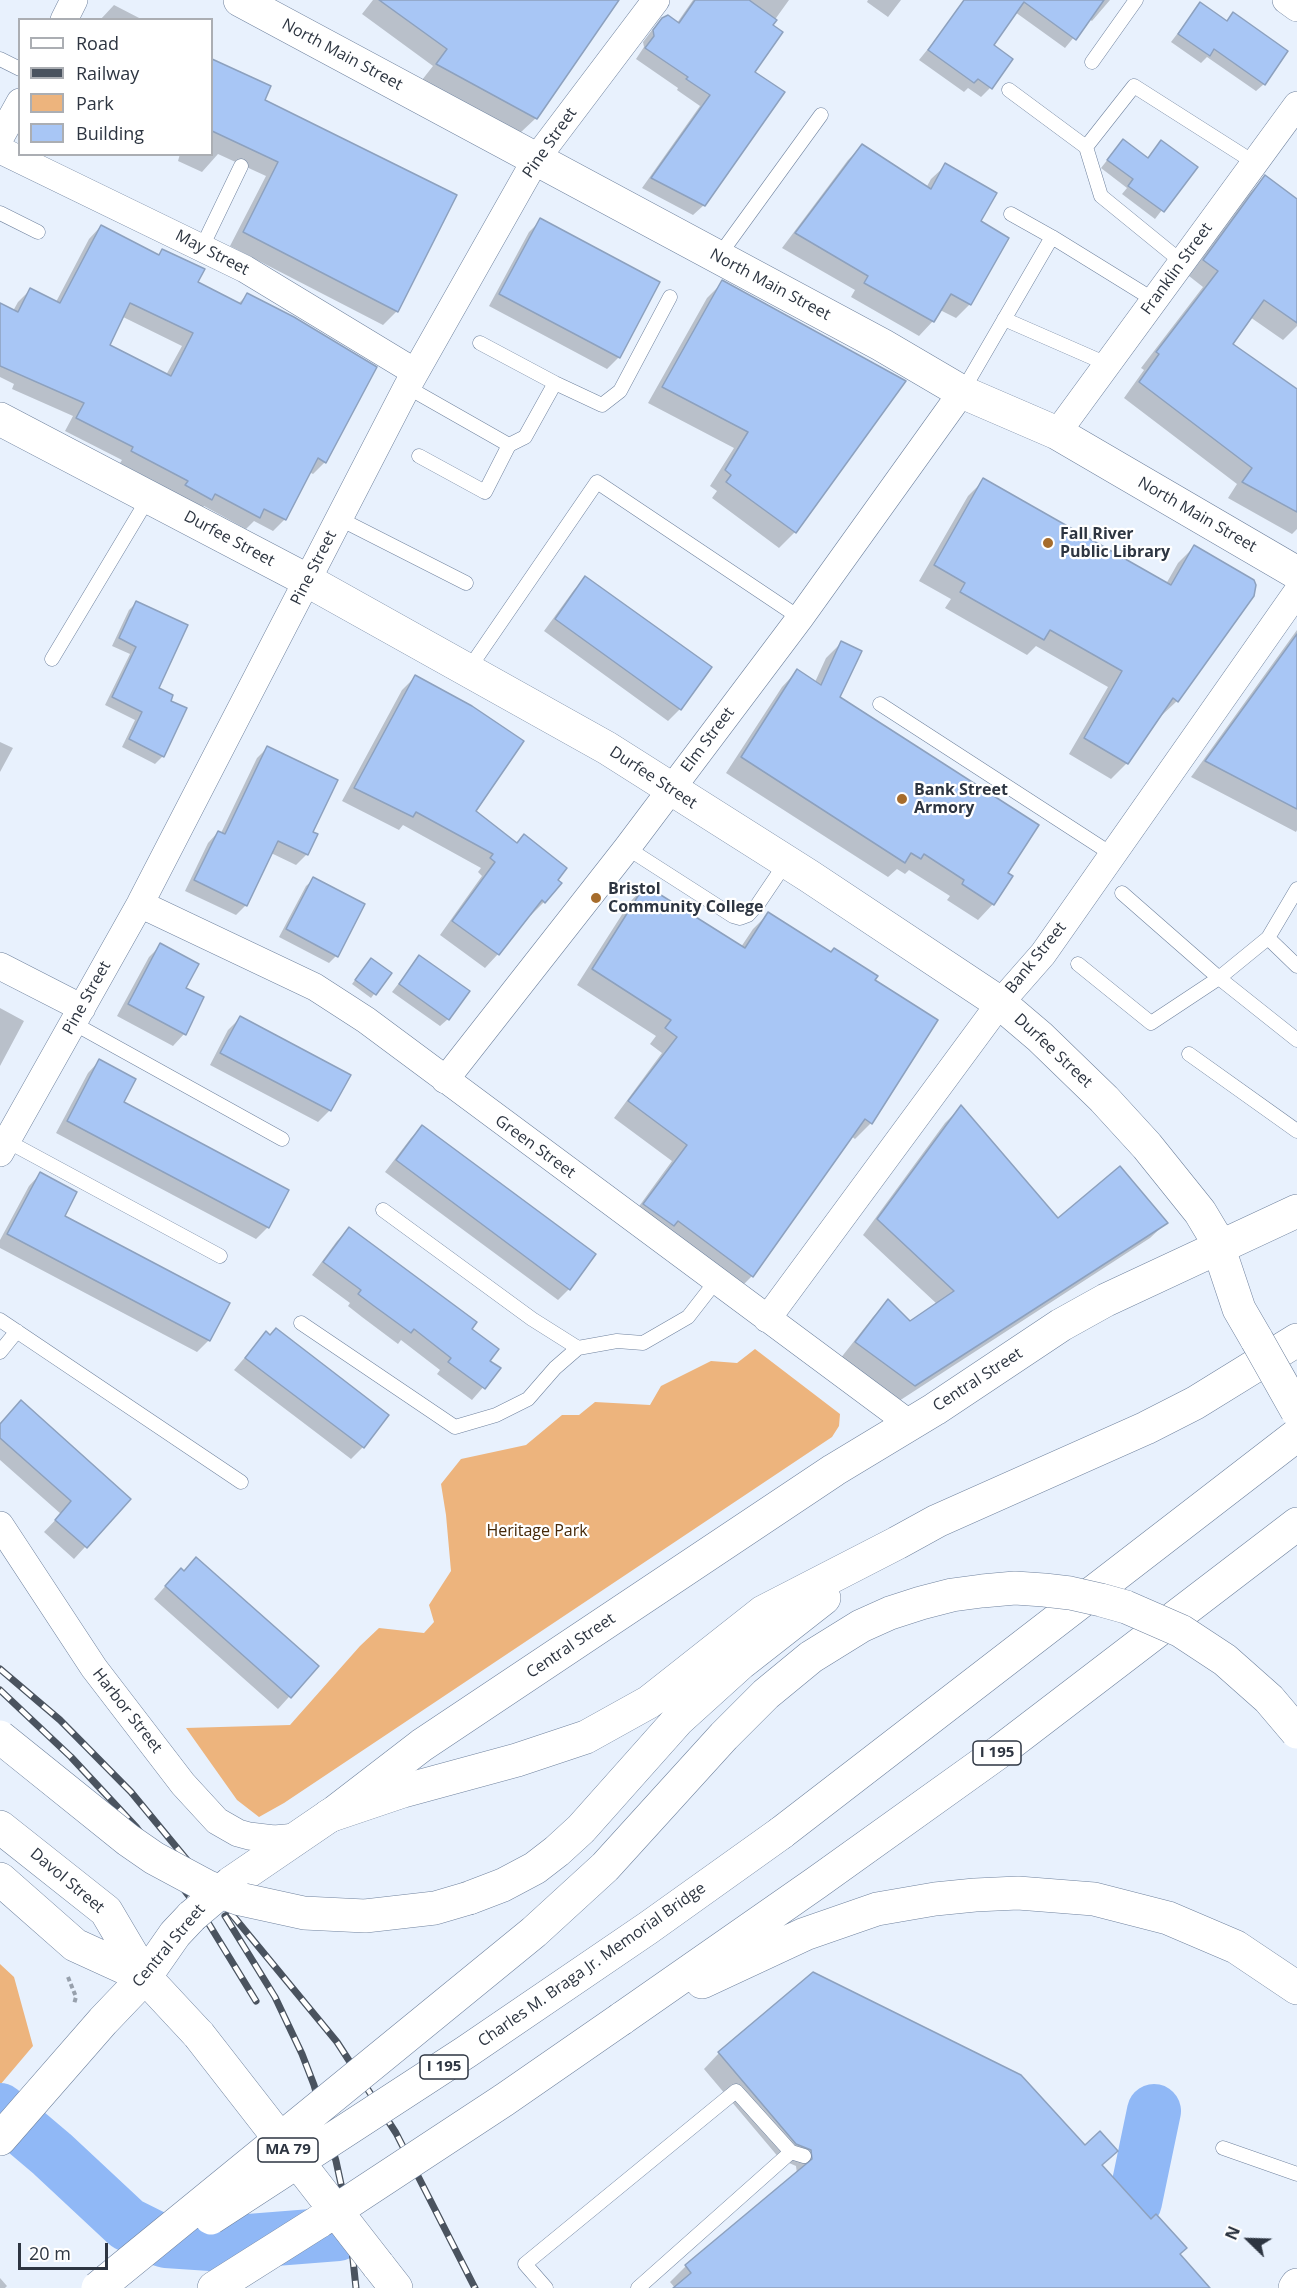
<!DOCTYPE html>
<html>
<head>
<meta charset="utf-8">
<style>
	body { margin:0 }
	#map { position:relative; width:1297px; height:2288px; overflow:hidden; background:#e8f1fd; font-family:"Open Sans",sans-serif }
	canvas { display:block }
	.legend { position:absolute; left:18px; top:18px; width:195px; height:138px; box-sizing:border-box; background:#fff; border:2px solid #abaeb3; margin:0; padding:8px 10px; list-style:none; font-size:18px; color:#2d3541 }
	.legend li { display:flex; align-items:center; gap:12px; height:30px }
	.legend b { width:30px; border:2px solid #abaeb3 }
	.north { position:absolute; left:1219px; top:2210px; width:60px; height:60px; -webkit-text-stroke:4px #fff; paint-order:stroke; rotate:293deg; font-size:16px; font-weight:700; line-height:24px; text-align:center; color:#2d3541 }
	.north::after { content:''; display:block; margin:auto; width:21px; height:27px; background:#2d3541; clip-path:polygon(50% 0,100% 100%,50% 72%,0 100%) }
	.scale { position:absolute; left:18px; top:2243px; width:90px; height:27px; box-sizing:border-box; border:3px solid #2d3541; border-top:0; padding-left:8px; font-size:18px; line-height:21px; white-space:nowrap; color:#2d3541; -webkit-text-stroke:4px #fff; paint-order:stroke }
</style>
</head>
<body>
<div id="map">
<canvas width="1297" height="2288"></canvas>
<ul class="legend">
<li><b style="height:8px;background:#fff"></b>Road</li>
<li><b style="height:8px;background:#4a535f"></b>Railway</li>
<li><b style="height:16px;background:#edb47d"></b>Park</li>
<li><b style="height:16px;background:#a8c6f5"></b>Building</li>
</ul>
<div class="north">N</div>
<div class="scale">20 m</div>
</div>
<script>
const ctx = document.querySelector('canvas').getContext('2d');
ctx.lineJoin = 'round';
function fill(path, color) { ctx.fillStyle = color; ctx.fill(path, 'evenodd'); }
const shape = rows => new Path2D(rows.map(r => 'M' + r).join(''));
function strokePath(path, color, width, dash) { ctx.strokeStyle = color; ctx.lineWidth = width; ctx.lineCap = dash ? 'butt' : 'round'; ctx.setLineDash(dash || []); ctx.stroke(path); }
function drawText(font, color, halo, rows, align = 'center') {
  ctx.font = font + ' "Open Sans",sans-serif'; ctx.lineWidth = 4.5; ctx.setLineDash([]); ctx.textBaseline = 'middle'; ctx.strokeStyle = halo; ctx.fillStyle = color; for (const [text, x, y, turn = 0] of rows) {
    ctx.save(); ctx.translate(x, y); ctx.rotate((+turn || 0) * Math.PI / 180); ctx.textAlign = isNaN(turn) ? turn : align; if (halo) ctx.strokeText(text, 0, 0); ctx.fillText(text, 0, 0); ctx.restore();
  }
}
fill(shape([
	[755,1349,840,1414,839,1426,832,1437,284,1803,259,1817,237,1800,186,1728,290,1725,360,1646,379,1628,424,1633,434,1622,429,1605,451,1571,446,1515,441,1484,461,1459,526,1445,562,1415,579,1415,595,1402,650,1405,661,1386,711,1361,737,1363],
	[0,1964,14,1977,33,2046,0,2085]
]), '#edb47d');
fill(shape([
	[373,0,617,0,536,118,520,133,422,80,433,66,362,14],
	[693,0,789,0,771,25,704,205,693,215,642,188,700,106,677,90,678,88,636,59,644,47,643,42,652,30,663,19,677,23],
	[868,0,901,0,888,17,867,2],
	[982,0,1110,0,1092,21,1089,19,1065,48,1015,12,992,45,990,88,981,97,968,88,964,92,919,60,953,18],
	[1200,4,1226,22,1233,14,1264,84,1256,91,1207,57,1201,63,1171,42],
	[114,5,143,20,100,20],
	[212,61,269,87,263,101,397,311,383,325,230,246,266,176,218,154,202,172,178,161,180,154,212,154],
	[1161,142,1195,167,1155,219,1122,194,1127,188,1101,168,1116,149,1147,159],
	[862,146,926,188,931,179,946,165,979,222,970,304,956,318,940,310,933,321,919,336,851,297,855,290,782,248,848,160],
	[1265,177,1297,200,1297,326,1283,340,1250,317,1231,344,1297,391,1297,529,1292,534,1228,498,1237,484,1124,398,1144,370,1141,368,1203,287,1189,276,1250,193],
	[541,220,658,283,619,357,607,369,489,306,529,232],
	[101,226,157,256,162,251,196,283,238,304,247,295,325,462,313,474,309,472,285,519,273,531,254,521,246,529,204,506,199,511,176,493,120,463,122,460,65,431,73,416,12,389,14,384,0,377,0,305,13,311,18,302,30,290,56,302,89,239],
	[121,316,182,346,166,375,108,346],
	[723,282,904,382,795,532,779,548,712,498,717,491,710,486,734,448,648,403,707,298],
	[984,480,1166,584,1178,563,1194,547,1177,701,1161,716,1160,715,1127,763,1111,779,1069,754,1108,687,1036,646,1027,655,945,608,951,599,919,581,968,496],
	[586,578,680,709,668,721,544,631,574,590],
	[137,602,157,688,163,756,155,764,122,747,135,720,105,705,130,654,112,646,129,610],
	[1297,630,1297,830,1296,832,1191,777],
	[841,643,838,698,1006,873,993,904,978,920,947,900,950,896,909,870,905,874,897,869,888,877,726,773,782,687,797,671,815,682,826,658],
	[415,677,474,812,544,902,531,915,529,914,498,954,485,968,440,935,482,876,478,872,481,868,403,825,399,830,342,801,402,690],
	[0,742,13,748,0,772],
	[267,748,311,832,316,835,306,855,296,865,271,853,246,905,236,915,185,891,208,843,218,832,221,833,257,758],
	[314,879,336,956,329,963,279,937,306,886],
	[645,886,741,947,753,929,768,914,936,1020,871,1123,855,1139,851,1136,752,1276,737,1291,629,1220,672,1161,614,1118,662,1053,650,1044,656,1036,577,985,630,902],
	[161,945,184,988,184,1034,173,1046,117,1016,149,957],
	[419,957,448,1019,440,1026,392,992],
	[368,963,390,973,371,998,352,984],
	[0,1008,24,1021,0,1066],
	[240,1018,349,1075,330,1110,318,1122,210,1065,228,1030],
	[99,1061,122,1103,268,1227,256,1239,56,1133,88,1073],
	[961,1107,1058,1220,1166,1223,1150,1238,899,1401,840,1359,873,1317,888,1301,910,1323,937,1304,863,1235,945,1123],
	[422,1127,569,1289,558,1300,385,1172,411,1138],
	[40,1174,63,1216,209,1340,197,1352,0,1248,0,1240,29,1186],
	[349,1229,470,1330,488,1361,499,1369,472,1400,437,1374,440,1370,401,1340,398,1344,362,1317,348,1306,350,1303,312,1275,337,1241],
	[266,1333,363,1447,351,1459,234,1370],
	[0,1424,129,1499,74,1559,44,1532,61,1514,0,1460],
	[169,1582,317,1666,278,1709,154,1599],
	[719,2053,1101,2166,1208,2288,675,2288,670,2282,686,2266,797,2174,796,2166,780,2159,704,2069],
	[0,2278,7,2286,5,2288,0,2288]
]), '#0003');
strokePath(shape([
	[0,2110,52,2154,127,2224,153,2237,166,2241,211,2244,338,2234],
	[1135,2202,1154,2111]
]), '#90b8f6', 54);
const building = shape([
	[379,0,619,0,537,119,436,64,447,49,379,0],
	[695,0,749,0,777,20,773,25,783,32,755,72,785,92,705,206,651,178,710,95,686,79,688,77,645,48,654,36,653,30,662,18,668,15,679,23,695,0],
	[964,0,1104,0,1076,40,1024,2,994,45,1013,59,992,89,978,79,974,83,928,50,964,0],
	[1200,2,1227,21,1233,12,1288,51,1265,85,1214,49,1210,56,1178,34,1200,2],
	[212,59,271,86,265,100,457,195,398,312,243,232,278,162,212,131,212,59],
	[1123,139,1148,158,1161,140,1198,167,1164,212,1128,186,1133,179,1107,160,1123,139],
	[862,144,931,189,945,163,997,193,981,221,1009,238,971,305,951,294,934,322,864,283,868,276,795,233,862,144],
	[1265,175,1297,199,1297,323,1264,300,1233,344,1297,389,1297,512,1242,482,1252,468,1139,382,1159,354,1156,352,1218,271,1203,260,1265,175],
	[540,218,660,282,620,358,499,294,540,218],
	[101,225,159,255,162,249,205,269,198,282,241,304,247,293,294,317,377,367,326,463,318,458,286,520,264,509,260,518,215,494,212,500,185,485,188,481,131,451,133,447,76,418,84,403,0,366,0,303,18,312,30,288,60,303,101,225],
	[130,303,193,333,171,376,110,345,130,303],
	[722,280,906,381,796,533,726,482,731,475,725,470,748,432,662,387,722,280],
	[983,478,1171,585,1194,545,1254,580,1256,585,1254,596,1178,702,1173,698,1128,764,1084,738,1122,671,1050,630,1044,640,960,592,965,583,934,565,983,478],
	[585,576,712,667,681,710,555,619,585,576],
	[136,601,188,625,159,688,173,695,171,701,187,708,164,757,129,739,142,712,112,697,136,647,119,638,136,601],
	[1297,634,1297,809,1205,761,1297,634],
	[841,641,862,651,840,697,1039,825,1008,873,1013,876,994,905,962,884,964,880,924,854,921,859,911,853,905,863,741,757,797,669,821,685,841,641],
	[415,675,472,706,524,741,476,811,517,843,524,834,567,868,558,880,562,883,545,903,542,900,499,955,452,921,495,862,490,858,493,854,416,812,413,817,354,788,415,675],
	[267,746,338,780,313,832,318,834,308,855,278,841,247,906,194,880,218,831,225,834,267,746],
	[313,877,365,904,338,957,286,929,313,877],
	[645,885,745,948,768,912,831,952,834,948,878,976,875,980,938,1020,872,1124,865,1119,753,1277,678,1221,674,1226,643,1204,687,1145,628,1101,677,1037,665,1028,671,1020,592,969,645,885],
	[160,943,199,964,186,988,204,997,186,1035,128,1004,160,943],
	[419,955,470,991,449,1020,399,984,419,955],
	[371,958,392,973,376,995,355,980,371,958],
	[240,1016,351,1075,331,1111,220,1053,240,1016],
	[99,1059,136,1079,124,1102,289,1190,269,1228,67,1121,99,1059],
	[961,1105,1058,1218,1120,1166,1168,1223,915,1386,855,1342,888,1299,910,1321,954,1291,877,1219,961,1105],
	[422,1125,596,1254,570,1290,396,1160,422,1125],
	[40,1172,77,1192,65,1216,230,1303,210,1341,7,1234,40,1172],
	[349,1227,477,1322,472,1329,499,1349,490,1361,501,1368,485,1389,448,1362,451,1358,414,1329,411,1333,374,1306,358,1294,361,1290,323,1262,349,1227],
	[276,1328,389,1415,364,1448,245,1358,266,1331,270,1335,276,1328],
	[21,1400,131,1499,87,1548,55,1520,71,1501,0,1438,0,1424,21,1400],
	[196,1557,319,1666,291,1698,165,1586,181,1568,184,1571,196,1557],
	[813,1972,1021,2075,1085,2145,1100,2131,1118,2151,1102,2165,1151,2219,1156,2214,1187,2248,1180,2254,1210,2288,673,2288,691,2273,685,2265,812,2159,811,2150,796,2144,718,2052,813,1972]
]);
fill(building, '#a8c6f5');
strokePath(building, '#8da1be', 1.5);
const lane = shape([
	[0,59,20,69],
	[1092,62,1136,0],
	[1009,90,1086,147,1134,86,1255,163],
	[1086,147,1101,196,1182,262],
	[0,213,38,232],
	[1011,214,1052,237,1154,300],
	[202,247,241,166],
	[718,257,821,115],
	[1004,319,1107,364],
	[480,343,555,383],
	[407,387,509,445,485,492,419,456],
	[962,392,1052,237],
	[509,445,525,437,555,383,602,405,620,391,670,297],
	[340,519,466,583],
	[52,659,149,497],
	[468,670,597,482,800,618],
	[880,704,1113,855],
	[627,848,733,916,740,918,748,915,758,904,787,861],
	[1122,893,1219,978,1297,1040],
	[1268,938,1297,889],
	[1078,964,1151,1023,1219,978,1268,938,1297,966],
	[73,1023,282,1139],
	[1189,1054,1297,1131],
	[7,1141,220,1256],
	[383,1210,532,1319,578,1348],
	[0,1320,241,1482],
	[301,1323,455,1427,496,1415,528,1399,555,1368,578,1348,617,1341,643,1343,688,1317,716,1281],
	[0,1352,17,1331],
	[1223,2148,1297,2174],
	[546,2288,525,2264,736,2091,791,2152,804,2156],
	[638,2288,791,2152]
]);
const street = shape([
	[1286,0,1297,8],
	[64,20,74,0],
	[0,138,20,102],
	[0,150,245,269,415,372],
	[1057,433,1297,105],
	[140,904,315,987,366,1020,910,1424],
	[0,966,82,1008],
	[445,1080,627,848,800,618,962,392],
	[0,1153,140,904,407,387,536,159,656,0],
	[767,1319,1000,1003,1043,954,1297,592],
	[0,1525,94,1668,183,1784,217,1821,238,1833,249,1836,274,1839,297,1837]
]);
const secondary = shape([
	[240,0,882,345,962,392,1057,433,1297,573],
	[0,419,301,577,607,748,809,876,1000,1003,1040,1037,1104,1099,1147,1146,1200,1212,1215,1237,1239,1309,1257,1340],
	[231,1883,335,1812,422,1745,834,1470,935,1409,1061,1325,1106,1300,1297,1211],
	[0,2139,103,2021,145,1977,175,1934,192,1916],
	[1295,2288,1297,2285]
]);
const highway = shape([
	[329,1816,403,1791,517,1760,586,1737,649,1702,763,1612,897,1543,937,1521,1146,1428,1195,1403,1297,1340],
	[0,1827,106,1911,145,1977,199,2035],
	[781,1833,1297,1435],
	[0,1879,75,1945,145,1977],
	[469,1898,503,1885,535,1868,557,1851,581,1829,678,1720,741,1663,824,1598],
	[702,1982,805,1934,877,1909,935,1899,975,1895,1018,1893,1094,1899,1168,1918,1236,1947,1297,1988],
	[621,2019,816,1883,999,1752,1297,1524],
	[378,2265,396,2288],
	[214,2288,320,2221]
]);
strokePath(lane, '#6f829e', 15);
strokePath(street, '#6f829e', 28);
strokePath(secondary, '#6f829e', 34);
strokePath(highway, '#6f829e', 34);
strokePath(shape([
	[68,1977,76,1997,74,2004]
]), '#97a0ac', 4, [4.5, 3]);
strokePath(lane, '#fff', 14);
strokePath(street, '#fff', 27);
strokePath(secondary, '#fff', 33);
strokePath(highway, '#fff', 33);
const rail = shape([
	[0,1669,60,1720,131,1792,337,2042,396,2133,475,2288],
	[0,1690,71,1757,137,1828,204,1916,256,2001],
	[225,1916,275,1997,302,2054,314,2085,336,2161,344,2198,350,2231,356,2288]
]);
strokePath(rail, '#4a535f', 7);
strokePath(rail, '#fff', 4.5, [14]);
const secondaryBridge = shape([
	[1257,1340,1297,1411],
	[192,1916,231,1883]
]);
const highwayBridge = shape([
	[0,1737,128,1840,154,1858,208,1887,240,1899,304,1913,365,1916,435,1908,469,1898],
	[199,2035,378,2265],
	[211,2218,466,2052,648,1928,781,1833],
	[320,2221,504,2100,621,2019],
	[98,2288,534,1932,605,1867,724,1736,766,1694,811,1657,861,1626,890,1613,921,1603,952,1595,982,1591,1015,1588,1044,1590,1070,1593,1101,1600,1126,1607,1181,1631,1225,1660,1269,1699,1297,1732]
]);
strokePath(secondaryBridge, '#6f829e', 34, []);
strokePath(highwayBridge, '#6f829e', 34, []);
strokePath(secondaryBridge, '#fff', 33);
strokePath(highwayBridge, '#fff', 33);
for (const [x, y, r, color] of [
	[1048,543,6,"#a66c2c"],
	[902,799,6,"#a66c2c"],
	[596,898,6,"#a66c2c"]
]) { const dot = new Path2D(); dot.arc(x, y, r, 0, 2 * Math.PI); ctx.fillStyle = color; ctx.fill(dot); strokePath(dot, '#fff', 2); }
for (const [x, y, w] of [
	[997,1753,48],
	[444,2067,48],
	[288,2150,60]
]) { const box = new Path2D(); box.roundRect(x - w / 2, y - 12, w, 24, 4.5); ctx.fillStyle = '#fff'; ctx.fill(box); strokePath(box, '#2d3541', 1.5); }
drawText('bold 15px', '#2d3541', null, [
	["I 195",997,1753],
	["I 195",444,2067],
	["MA 79",288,2150]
]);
drawText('16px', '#2d3541', '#fff', [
	["North Main Street",342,55,28],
	["Pine Street",550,143,-55],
	["May Street",212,253,27],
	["Franklin Street",1177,269,-54],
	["North Main Street",770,285,28],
	["North Main Street",1197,515,30],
	["Durfee Street",229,539,28],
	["Pine Street",314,568,-63],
	["Elm Street",708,740,-53],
	["Durfee Street",653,778,33],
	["Bank Street",1036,958,-51],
	["Pine Street",87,998,-61],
	["Durfee Street",1053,1051,43],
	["Green Street",535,1147,36],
	["Central Street",978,1380,-33],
	["Central Street",571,1646,-34],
	["Harbor Street",127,1711,52],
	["Davol Street",67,1881,40],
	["Central Street",169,1946,-50],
	["Charles M. Braga Jr. Memorial Bridge",592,1965,-35]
]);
drawText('bold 16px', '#2d3541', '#fff', [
	["Fall River",1060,534],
	["Public Library",1060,552],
	["Bank Street",914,790],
	["Armory",914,808],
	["Bristol",608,889],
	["Community College",608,907]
], 'left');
drawText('16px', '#452808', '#fff', [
	["Heritage Park",537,1531]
]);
</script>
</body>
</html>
